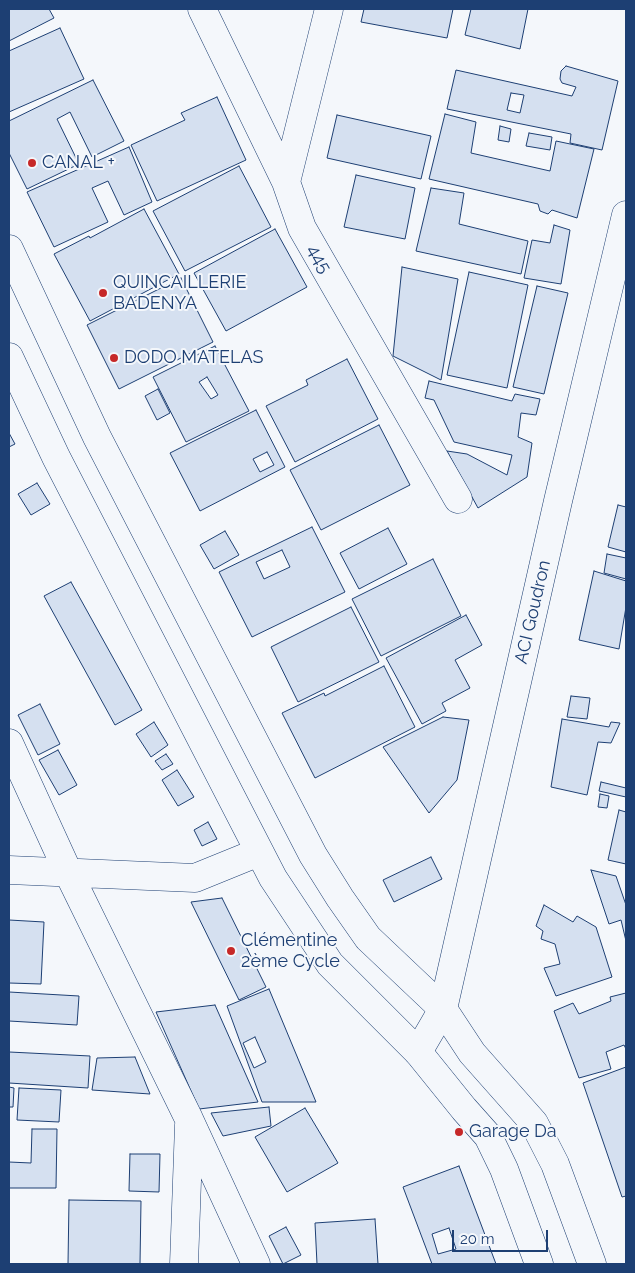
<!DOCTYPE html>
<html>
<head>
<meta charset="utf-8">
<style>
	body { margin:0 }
	#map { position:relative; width:635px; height:1273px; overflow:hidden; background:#f4f7fb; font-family:Raleway,sans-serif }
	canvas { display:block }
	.frame { position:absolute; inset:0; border:10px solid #1d3f73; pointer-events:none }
	.scale { position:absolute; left:452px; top:1230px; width:96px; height:22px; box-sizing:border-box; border:2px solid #1d3f73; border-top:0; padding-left:6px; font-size:15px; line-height:18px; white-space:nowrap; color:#1d3f73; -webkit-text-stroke:4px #f4f7fb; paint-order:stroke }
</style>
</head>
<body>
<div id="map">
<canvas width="635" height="1273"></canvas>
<div class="frame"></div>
<div class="scale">20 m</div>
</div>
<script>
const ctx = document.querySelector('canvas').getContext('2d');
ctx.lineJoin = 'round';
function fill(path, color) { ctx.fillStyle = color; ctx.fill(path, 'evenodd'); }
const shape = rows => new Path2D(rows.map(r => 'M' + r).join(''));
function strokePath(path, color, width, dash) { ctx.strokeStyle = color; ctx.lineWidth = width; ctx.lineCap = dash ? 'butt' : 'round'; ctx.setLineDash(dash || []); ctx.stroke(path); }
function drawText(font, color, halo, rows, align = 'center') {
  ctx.font = font + ' Raleway,sans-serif'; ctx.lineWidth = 4; ctx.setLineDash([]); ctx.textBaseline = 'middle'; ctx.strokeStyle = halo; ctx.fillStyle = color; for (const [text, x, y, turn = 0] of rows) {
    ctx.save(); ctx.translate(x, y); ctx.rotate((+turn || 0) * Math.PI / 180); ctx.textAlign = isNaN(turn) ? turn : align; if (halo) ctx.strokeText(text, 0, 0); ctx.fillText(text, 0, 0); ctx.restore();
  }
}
const building = shape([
	[9,9,49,9,54,18,9,41,9,9],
	[364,9,453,9,447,38,361,22,364,9],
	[471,9,528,9,520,49,465,35,471,9],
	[60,28,84,79,9,112,9,51,60,28],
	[566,66,618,81,602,150,570,143,571,134,447,109,456,70,572,96,576,87,562,83,560,79,561,71,566,66],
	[511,93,524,95,520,113,507,110,511,93],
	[93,80,124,141,92,157,70,112,57,119,79,164,27,189,9,153,9,121,93,80],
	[217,97,246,160,157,201,131,145,185,120,181,113,217,97],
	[445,114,476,122,471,153,550,171,556,141,594,149,577,218,552,210,548,214,540,211,538,204,429,179,445,114],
	[337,115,431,136,421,179,327,158,337,115],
	[500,126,511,129,509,142,498,140,500,126],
	[529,133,552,137,550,150,526,146,529,133],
	[129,147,152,202,124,215,108,181,92,188,108,222,54,247,27,192,129,147],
	[239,166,271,227,185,271,153,211,239,166],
	[356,175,415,188,405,239,344,227,356,175],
	[431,188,464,193,459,224,528,241,521,274,416,251,431,188],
	[144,209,179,274,90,321,54,254,89,236,90,238,144,209],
	[554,225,570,230,561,284,524,278,532,240,550,243,554,225],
	[275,229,307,287,226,331,194,273,275,229],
	[402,267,458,279,441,380,393,356,402,267],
	[469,272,528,285,507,388,447,375,469,272],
	[181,278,213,342,119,389,87,325,181,278],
	[537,286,568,293,544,394,513,387,537,286],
	[215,346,249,411,186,442,153,377,215,346],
	[207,377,218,395,211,399,199,382,207,377],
	[347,359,378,419,295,462,266,406,308,385,306,380,347,359],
	[429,381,512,401,515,394,540,399,536,415,521,413,518,437,532,443,527,477,478,508,447,451,467,454,507,475,512,455,454,442,434,400,425,398,429,381],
	[158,389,170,413,157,420,145,396,158,389],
	[256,410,285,467,200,511,170,453,256,410],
	[267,452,274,465,260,472,253,459,267,452],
	[379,425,410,485,321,530,290,470,379,425],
	[9,433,15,444,9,447,9,433],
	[37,483,50,504,31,515,18,494,37,483],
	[618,505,626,507,626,552,608,547,618,505],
	[312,527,345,592,252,637,219,572,312,527],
	[282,550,290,567,264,579,256,562,282,550],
	[388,528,407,564,359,589,340,553,388,528],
	[225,531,239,555,214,569,200,545,225,531],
	[607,554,626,558,626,579,604,573,607,554],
	[433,559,461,616,381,656,352,599,433,559],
	[594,571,626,581,626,607,619,649,579,640,594,571],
	[71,582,142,710,115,725,44,596,71,582],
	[351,607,379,662,298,702,271,647,351,607],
	[466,615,482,645,455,660,470,688,442,703,446,711,422,724,386,658,466,615],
	[384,666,415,727,315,778,282,713,324,693,325,696,384,666],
	[571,696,590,698,587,719,567,717,571,696],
	[40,704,60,744,38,755,18,715,40,704],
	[443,717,469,720,457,780,429,813,383,747,443,717],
	[562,719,609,727,611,722,620,723,611,743,598,742,587,795,551,787,562,719],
	[154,722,168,745,151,757,136,734,154,722],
	[58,750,77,785,59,795,39,760,58,750],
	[166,754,173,764,162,770,155,761,166,754],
	[177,770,194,797,178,806,162,780,177,770],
	[601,782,626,788,626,797,599,791,601,782],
	[600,794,609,796,607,808,598,807,600,794],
	[619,810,626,812,626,864,608,860,619,810],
	[208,822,217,839,202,846,194,830,208,822],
	[431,857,442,879,394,902,383,880,431,857],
	[591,870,616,876,626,905,626,941,621,920,609,924,591,870],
	[222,898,266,987,239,1000,191,902,222,898],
	[544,905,573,922,577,916,596,927,612,977,556,996,544,968,560,964,555,944,541,939,543,931,536,926,544,905],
	[9,920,44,922,41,984,9,983,9,920],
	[269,989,316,1102,262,1102,227,1006,269,989],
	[255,1037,266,1062,254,1068,243,1043,255,1037],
	[9,992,79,996,77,1025,9,1021,9,992],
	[626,993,626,1049,624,1045,606,1052,611,1069,579,1078,554,1011,573,1003,579,1014,611,1001,610,997,626,993],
	[215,1005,258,1102,199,1109,156,1012,215,1005],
	[9,1052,90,1056,88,1088,9,1083,9,1052],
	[135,1057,150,1094,92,1090,97,1058,135,1057],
	[626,1067,626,1196,622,1197,583,1083,626,1067],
	[9,1087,14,1088,13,1107,9,1107,9,1087],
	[19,1088,61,1090,59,1122,17,1120,19,1088],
	[269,1107,271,1126,223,1136,211,1113,269,1107],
	[305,1108,338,1163,287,1192,255,1137,305,1108],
	[32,1129,57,1129,56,1188,9,1188,9,1162,31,1163,32,1129],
	[130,1154,160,1154,159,1192,129,1191,130,1154],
	[459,1166,496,1264,432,1264,403,1187,459,1166],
	[449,1228,456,1249,438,1254,432,1234,449,1228],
	[69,1200,141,1201,140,1264,68,1264,69,1200],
	[375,1219,378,1264,317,1264,315,1223,375,1219],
	[286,1227,301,1255,283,1264,269,1236,286,1227]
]);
fill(building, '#d5e0f0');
strokePath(building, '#1d3f73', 1);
const street = shape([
	[202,9,286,182,302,228,458,499],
	[286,182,329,9],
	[9,743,68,872,189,1119,256,1264],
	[9,870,195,878,259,852],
	[418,1052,443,1009],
	[184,1264,189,1125]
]);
const secondary = shape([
	[9,249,97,437,313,855,340,898,368,938,443,1009,472,1053,534,1123,555,1164,592,1264],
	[9,357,56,457,273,878,330,964,418,1052,464,1109,488,1136,504,1169,539,1264],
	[443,1009,558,501,626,215]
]);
strokePath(street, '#1d3f73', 29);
strokePath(secondary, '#1d3f73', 29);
strokePath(street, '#f4f7fb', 28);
strokePath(secondary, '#f4f7fb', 28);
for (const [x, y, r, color] of [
	[32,163,5,"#c62828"],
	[103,293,5,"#c62828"],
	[114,358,5,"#c62828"],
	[231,951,5,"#c62828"],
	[459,1132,5,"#c62828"]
]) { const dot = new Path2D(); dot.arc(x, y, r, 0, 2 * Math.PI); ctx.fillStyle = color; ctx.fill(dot); strokePath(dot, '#f4f7fb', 2); }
drawText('18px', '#1d3f73', '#f4f7fb', [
	["CANAL +",42,163],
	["QUINCAILLERIE",113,283],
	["BADENYA",113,304],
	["DODO MATELAS",124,358],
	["Clémentine",241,941],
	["2ème Cycle",241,962],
	["Garage Da",469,1132]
], 'left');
drawText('18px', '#1d3f73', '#f4f7fb', [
	["445",319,259,60],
	["ACI Goudron",533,612,-77]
]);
</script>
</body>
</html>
